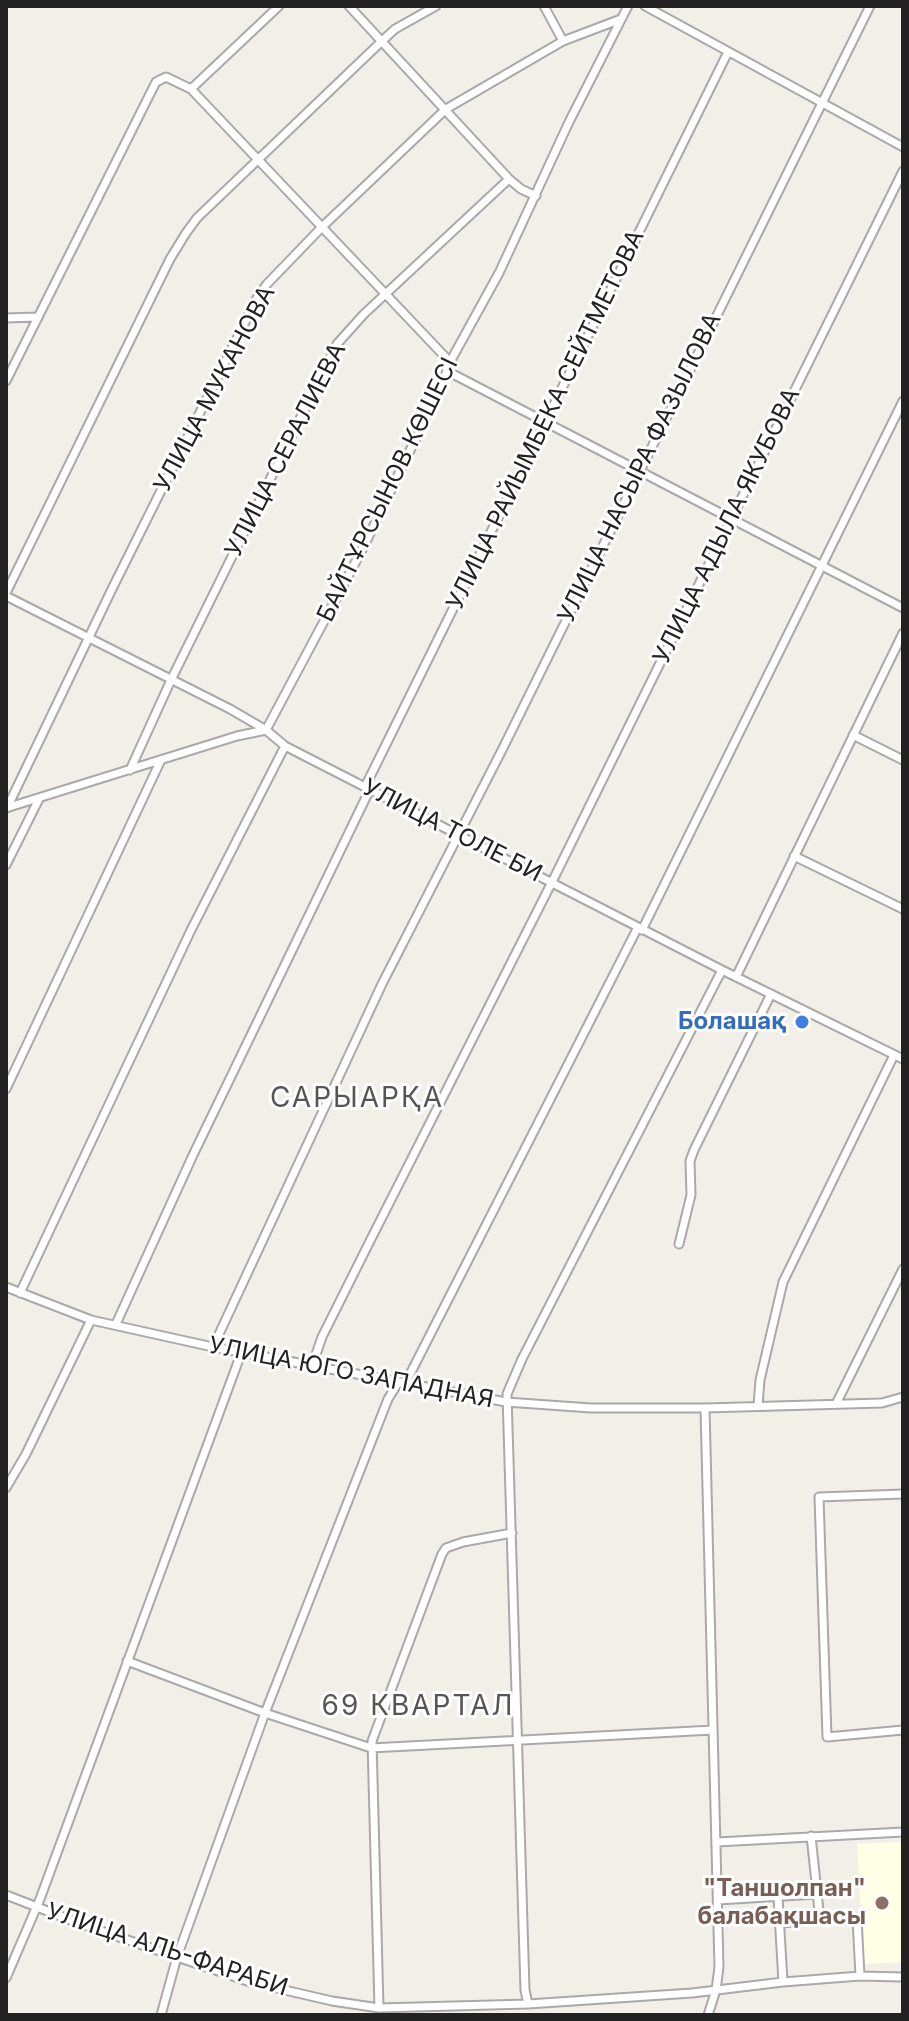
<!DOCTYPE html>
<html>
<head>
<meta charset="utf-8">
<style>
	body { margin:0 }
	#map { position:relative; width:909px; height:2021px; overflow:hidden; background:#f2efe9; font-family:Inter,sans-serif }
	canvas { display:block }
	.frame { position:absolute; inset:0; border:8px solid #222; pointer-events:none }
</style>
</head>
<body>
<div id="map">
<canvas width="909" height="2021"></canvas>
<div class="frame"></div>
</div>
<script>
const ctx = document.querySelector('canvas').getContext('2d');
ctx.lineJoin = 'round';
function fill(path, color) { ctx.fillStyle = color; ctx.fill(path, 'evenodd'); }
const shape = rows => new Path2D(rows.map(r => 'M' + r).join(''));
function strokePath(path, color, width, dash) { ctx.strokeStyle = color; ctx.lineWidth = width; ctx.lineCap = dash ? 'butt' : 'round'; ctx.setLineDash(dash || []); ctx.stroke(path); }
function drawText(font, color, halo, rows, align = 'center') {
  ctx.font = font + ' Inter,sans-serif'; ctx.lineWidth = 6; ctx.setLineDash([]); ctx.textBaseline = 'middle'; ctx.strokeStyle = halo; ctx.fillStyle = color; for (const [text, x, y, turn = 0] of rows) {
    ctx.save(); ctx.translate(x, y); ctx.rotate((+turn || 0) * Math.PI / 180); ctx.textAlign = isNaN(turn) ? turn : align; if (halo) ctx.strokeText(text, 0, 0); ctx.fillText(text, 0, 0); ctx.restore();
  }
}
fill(shape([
	[903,1842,903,1962,864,1964,857,1844]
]), '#ffffe5');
const minor = shape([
	[349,6,509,179,521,189,536,196],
	[544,6,563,41],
	[645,6,903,147],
	[191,89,279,6],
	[6,318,37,317],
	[447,371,903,608],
	[6,381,156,82,166,77,191,89,450,362],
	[6,593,170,259,186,233,197,218,382,41,395,29,436,6],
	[6,596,230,709,266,730,285,746,722,970,903,1059],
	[853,735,903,760],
	[130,770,171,680,337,344,364,314,509,179],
	[365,787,728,52],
	[6,808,237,736,266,730,363,548,443,382,450,362,499,273,569,122,628,6],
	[7,808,112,589,257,298,267,284,322,227,446,109,563,41,621,19],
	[794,856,903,909],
	[6,865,39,799],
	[642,930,903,401],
	[736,977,903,633],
	[6,1089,160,762],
	[679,1244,691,1195,690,1161,694,1150,771,994],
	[6,1287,91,1320,213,1347,506,1402,591,1408,705,1408,882,1403,903,1397],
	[20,1293,191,930,285,746],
	[116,1324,193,1155,370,789],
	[213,1347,382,984,502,750,870,6],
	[312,1366,322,1337,371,1239,552,882,903,171],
	[405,1384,638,927],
	[836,1404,903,1269],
	[758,1406,760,1380,783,1282,894,1055],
	[705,1408,719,1967,716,1990,708,2015],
	[6,1488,26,1454,91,1320],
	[903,1494,819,1497,827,1737,903,1730],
	[127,1661,265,1713,371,1748,713,1730],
	[811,1836,820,1920],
	[717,1842,903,1832],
	[6,1895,81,1924,250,1982,332,2001,379,2008,528,2004,692,1993,783,1982,860,1976,903,1977],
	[778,1897,783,1982],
	[718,1900,816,1894],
	[780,1923,857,1918,860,1976],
	[6,1978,40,1899,242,1351],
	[528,2004,525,1990,507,1394,522,1359,722,970],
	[379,2008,372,1741,442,1554,446,1548,463,1542,512,1533],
	[161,2015,177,1957,265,1713,388,1399,398,1383]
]);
strokePath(minor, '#a9a9a9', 11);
strokePath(minor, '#fff', 7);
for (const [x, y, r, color] of [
	[802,1022,8,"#3f7fe0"],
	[882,1903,8,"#8d6e63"]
]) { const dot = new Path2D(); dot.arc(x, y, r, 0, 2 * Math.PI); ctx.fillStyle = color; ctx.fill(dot); strokePath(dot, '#fff', 3); }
drawText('24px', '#222', '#fff', [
	["УЛИЦА МУКАНОВА",215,389,-62],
	["УЛИЦА РАЙЫМБЕКА СЕЙТМЕТОВА",546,420,-64],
	["УЛИЦА СЕРАЛИЕВА",286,450,-63],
	["УЛИЦА НАСЫРА ФАЗЫЛОВА",640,468,-64],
	["БАЙТҰРСЫНОВ КӨШЕСІ",388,490,-64],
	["УЛИЦА АДЫЛА ЯКУБОВА",727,526,-64],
	["УЛИЦА ТОЛЕ БИ",452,831,27],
	["УЛИЦА ЮГО ЗАПАДНАЯ",351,1373,11],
	["УЛИЦА АЛЬ-ФАРАБИ",167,1950,18]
]);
drawText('bold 24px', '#366cbe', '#fff', [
	["Болашақ",786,1022]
], 'right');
drawText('bold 24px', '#785e54', '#fff', [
	["\"Таншолпан\"",866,1889],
	["балабақшасы",866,1917]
], 'right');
ctx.letterSpacing = '2px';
drawText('28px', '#555', '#fff', [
	["САРЫАРҚА",357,1099],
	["69 КВАРТАЛ",418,1707]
]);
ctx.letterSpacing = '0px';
</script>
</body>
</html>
